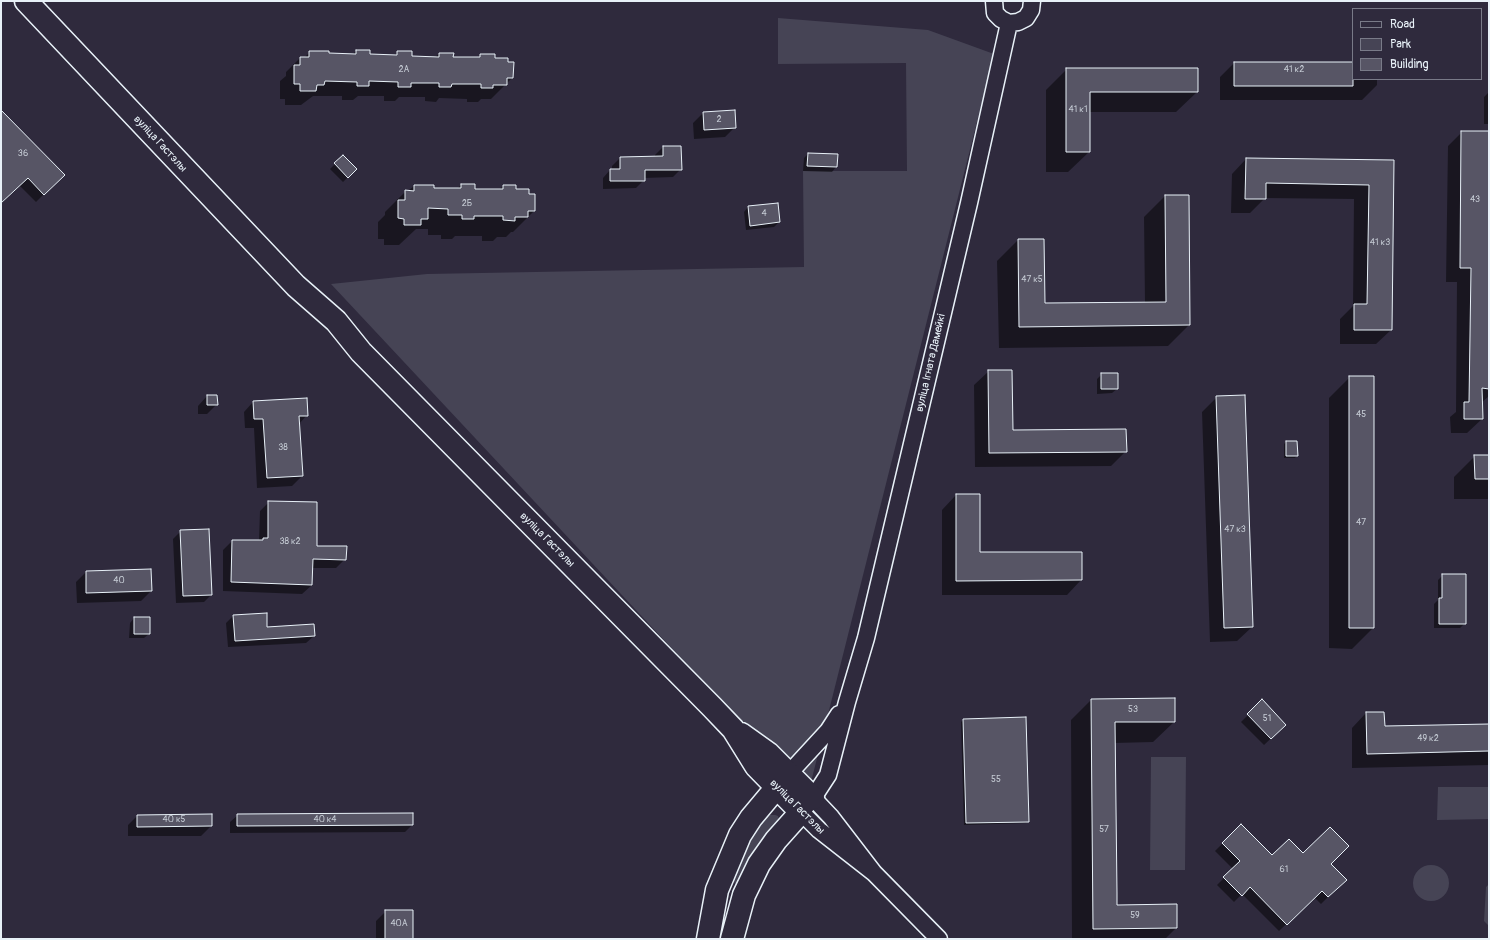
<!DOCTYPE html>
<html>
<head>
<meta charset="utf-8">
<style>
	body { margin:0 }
	#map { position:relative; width:1490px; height:940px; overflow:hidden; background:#2f2a3d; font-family:Pangolin,sans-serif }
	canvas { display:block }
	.frame { position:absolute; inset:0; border:2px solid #e8f1f8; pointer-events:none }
	.legend { position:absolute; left:1352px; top:8px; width:130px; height:72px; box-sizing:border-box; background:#2f2a3d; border:1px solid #797a88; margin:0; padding:5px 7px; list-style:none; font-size:12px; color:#e8f1f8 }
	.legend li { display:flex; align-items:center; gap:8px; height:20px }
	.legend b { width:20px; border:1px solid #797a88 }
</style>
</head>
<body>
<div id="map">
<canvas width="1490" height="940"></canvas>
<div class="frame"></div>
<ul class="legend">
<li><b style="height:5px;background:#2f2a3d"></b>Road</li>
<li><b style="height:11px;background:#464455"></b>Park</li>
<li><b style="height:11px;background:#575565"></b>Building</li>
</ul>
</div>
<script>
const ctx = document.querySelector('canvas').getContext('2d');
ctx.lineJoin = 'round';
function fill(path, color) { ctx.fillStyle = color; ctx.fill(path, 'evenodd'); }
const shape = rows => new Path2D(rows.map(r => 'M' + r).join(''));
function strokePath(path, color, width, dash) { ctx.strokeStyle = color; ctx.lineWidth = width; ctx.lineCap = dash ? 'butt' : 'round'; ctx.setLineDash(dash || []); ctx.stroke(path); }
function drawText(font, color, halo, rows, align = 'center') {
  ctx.font = font + ' Pangolin,sans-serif'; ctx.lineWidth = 3; ctx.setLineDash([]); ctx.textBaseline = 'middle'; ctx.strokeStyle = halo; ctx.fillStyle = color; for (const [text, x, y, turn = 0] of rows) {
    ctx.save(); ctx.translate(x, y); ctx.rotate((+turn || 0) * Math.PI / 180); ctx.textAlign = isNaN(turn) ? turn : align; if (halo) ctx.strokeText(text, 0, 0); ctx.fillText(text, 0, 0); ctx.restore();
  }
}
fill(shape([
	[778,18,928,30,994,54,808,794,331,284,427,274,804,267,803,171,907,171,906,63,778,64],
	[1151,757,1186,757,1185,870,1150,870],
	[1438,787,1489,787,1489,819,1437,820],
	[768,815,775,815,778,816,780,823,739,883,736,884,732,880,745,850,758,828],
	'1413 883a18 18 0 1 1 36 0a18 18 0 1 1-36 0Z',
	[1489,884,1489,926,1484,921,1486,887]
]), '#464455');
fill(shape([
	[356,51,369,55,394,56,398,52,411,57,435,57,439,54,452,58,477,58,481,55,494,59,512,78,491,99,481,99,478,102,467,102,467,99,439,98,436,102,425,101,425,97,399,97,395,101,384,101,384,96,358,96,353,100,342,100,342,96,313,96,301,105,285,105,285,99,280,99,280,81,286,76,286,72,300,58,304,58,310,52,328,54,353,54],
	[1234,63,1353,63,1353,79,1377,79,1377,85,1362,100,1220,100,1220,77],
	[1067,69,1197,92,1176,112,1089,112,1089,152,1068,172,1046,172,1046,90],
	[1489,92,1489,124,1484,124,1484,97],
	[1,111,63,175,36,202,20,186,1,203],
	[703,113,735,127,725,137,694,139,693,123],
	[1462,132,1489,132,1489,396,1481,403,1482,419,1467,433,1451,433,1450,417,1456,412,1457,282,1446,282,1448,146],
	[663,147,681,169,673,177,644,178,644,180,636,188,603,189,603,178,610,170,612,170,612,166,620,158,655,157,655,155],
	[808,154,837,155,836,167,832,172,803,171,804,158],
	[343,156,356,169,343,182,330,169],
	[1246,159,1393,161,1391,330,1376,344,1340,344,1340,319,1353,306,1354,199,1265,198,1250,213,1231,213,1232,174],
	[461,185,474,190,499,190,503,186,528,195,534,211,513,232,511,232,506,237,497,237,493,241,482,241,482,236,455,236,452,239,441,239,441,235,428,235,428,229,416,229,399,245,384,245,384,239,378,239,378,222,385,215,385,212,406,191,408,191,414,186,433,189,457,189],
	[1165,196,1189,325,1168,346,999,348,997,261,1018,240,1044,304,1145,303,1144,217],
	[748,207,779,222,774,227,746,230,744,212],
	[989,371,1012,431,1126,451,1111,466,975,467,974,385],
	[1102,374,1117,389,1112,393,1097,394,1097,379],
	[1350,377,1373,628,1352,649,1329,648,1329,398],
	[207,396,217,404,207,414,198,414,198,406],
	[1217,397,1252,627,1237,641,1210,642,1202,412],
	[253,402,307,415,299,424,302,476,292,486,257,488,254,428,245,428,244,412],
	[1286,442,1297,455,1295,458,1284,458,1284,444],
	[1475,456,1489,456,1489,499,1454,499,1454,477],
	[956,495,979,553,1081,553,1081,580,1067,595,942,595,942,510],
	[269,502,316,547,345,559,336,568,312,568,312,585,302,594,223,591,223,550,232,541,259,541,260,511],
	[181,531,211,595,204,602,176,603,173,539],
	[86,572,151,591,141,601,77,603,76,582],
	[1443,575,1465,623,1460,628,1434,628,1434,604,1438,600,1438,580],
	[233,616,266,628,314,636,306,643,228,647,226,623],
	[134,618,149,634,144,638,129,638,130,623],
	[1091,700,1174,722,1153,742,1114,743,1116,906,1176,928,1165,939,1072,939,1071,720],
	[1262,701,1285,725,1264,745,1241,722],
	[1366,713,1384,727,1489,725,1489,765,1352,768,1352,728],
	[963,720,1028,821,1026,823,964,825,961,722],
	[238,815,412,825,405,832,230,833,230,822],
	[137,816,211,826,201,836,128,836,128,825],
	[1241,825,1272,857,1303,855,1330,864,1345,880,1321,904,1314,897,1279,931,1242,894,1234,902,1217,885,1233,869,1215,851],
	[386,911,412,939,376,939,376,921]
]), '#0007');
const building = shape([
	[356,50,370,50,370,54,397,55,397,51,412,51,412,56,439,57,439,53,454,53,453,57,480,57,480,54,495,54,495,58,508,58,508,62,514,62,513,78,507,78,507,85,493,85,493,88,481,88,481,84,452,84,451,87,439,87,439,83,411,83,411,87,398,87,398,82,369,81,369,86,357,86,357,82,325,81,324,85,317,85,316,91,300,91,300,84,294,84,294,65,300,65,300,57,309,57,309,51,329,51,329,53,356,54,356,50],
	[1234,62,1353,62,1353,86,1234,86,1234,62],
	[1066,68,1198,68,1198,92,1090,92,1090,152,1066,152,1066,68],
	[1,110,65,175,44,195,28,178,1,203,1,110],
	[735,110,736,128,704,130,703,112,735,110],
	[1461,131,1489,131,1489,389,1482,388,1483,419,1464,419,1464,402,1469,402,1471,268,1460,268,1461,131],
	[663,146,681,146,682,170,645,170,645,181,610,181,610,169,620,169,620,157,663,156,663,146],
	[808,153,838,154,837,167,807,166,808,153],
	[343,155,357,169,348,178,334,163,343,155],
	[1246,158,1394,160,1392,330,1354,330,1354,304,1367,304,1369,185,1266,183,1266,199,1245,199,1246,158],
	[461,184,475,184,475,189,503,189,503,185,516,185,516,189,529,189,529,194,535,194,535,211,528,211,528,217,515,217,515,221,503,220,503,216,474,216,474,219,462,219,462,215,448,215,448,209,428,208,428,219,421,219,421,225,404,225,404,219,398,218,398,200,405,200,405,190,414,191,414,185,434,185,434,188,461,188,461,184],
	[1165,195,1189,195,1190,325,1019,327,1018,239,1044,239,1045,303,1166,302,1165,195],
	[778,203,780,222,750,226,748,206,778,203],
	[988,370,1012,370,1013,430,1126,429,1127,452,989,453,988,370],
	[1101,373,1118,373,1118,389,1101,389,1101,373],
	[1349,376,1374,376,1374,628,1349,628,1349,376],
	[207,395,217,395,218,405,207,405,207,395],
	[1245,395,1253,627,1224,628,1216,396,1245,395],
	[307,398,308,416,299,416,303,476,267,478,263,419,254,419,253,401,307,398],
	[1286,441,1297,441,1298,456,1286,456,1286,441],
	[1474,455,1489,455,1489,479,1475,479,1474,455],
	[956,494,980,494,980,552,1082,552,1082,580,956,581,956,494],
	[268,501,317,502,317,546,347,546,346,560,313,559,312,585,231,582,232,540,263,540,263,538,268,538,268,501],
	[209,529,212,595,183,596,180,530,209,529],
	[151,569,152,591,86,593,86,571,151,569],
	[1442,574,1466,574,1466,624,1439,624,1439,598,1442,598,1442,574],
	[267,613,267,627,314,624,315,636,235,641,233,615,267,613],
	[134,617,150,617,150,634,134,634,134,617],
	[1175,698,1175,722,1115,722,1117,893,1117,905,1177,904,1177,928,1093,929,1091,699,1175,698],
	[1262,699,1286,725,1271,739,1247,714,1262,699],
	[1366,712,1384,712,1385,726,1489,724,1489,751,1367,754,1366,712],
	[1026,717,1029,822,966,823,963,719,1026,717],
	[413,813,413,825,237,826,237,814,413,813],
	[212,814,212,826,137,827,137,815,212,814],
	[1241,824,1272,855,1289,839,1303,853,1330,827,1349,846,1331,864,1347,880,1328,897,1322,891,1287,925,1250,887,1242,896,1223,877,1240,861,1222,843,1241,824],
	[385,910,413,910,413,939,385,939,385,910]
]);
fill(building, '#575565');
strokePath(building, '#e8f1f8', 1);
const street = shape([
	[994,1,995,13,1001,19,1009,23,1018,22,1026,18,1031,10,1032,1],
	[782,781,828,731,839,714],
	[813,798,831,817,874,873,939,939],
	[874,873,819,830,801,812,813,798,828,775,847,702,866,638,969,203,1009,23]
]);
const secondary = shape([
	[26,1,296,286,336,321,361,352,712,707,733,729,756,766,801,812,776,840,759,864,744,895,732,939],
	[741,734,769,754,813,798],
	[708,939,717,890,740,835,751,818,777,787]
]);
strokePath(street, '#e8f1f8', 19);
strokePath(secondary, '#e8f1f8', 25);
strokePath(street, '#2f2a3d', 16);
strokePath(secondary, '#2f2a3d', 22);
drawText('9px', '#c4cad3', null, [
	["2А",404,70],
	["41 к2",1294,70],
	["41 к1",1078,110],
	["2",719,120],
	["36",23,154],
	["43",1475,200],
	["2Б",467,204],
	["4",764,214],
	["41 к3",1380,243],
	["47 к5",1032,280],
	["45",1361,415],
	["38",283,448],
	["47",1361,523],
	["47 к3",1235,530],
	["38 к2",290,542],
	["40",119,581],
	["53",1133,710],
	["51",1267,719],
	["49 к2",1428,739],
	["55",996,780],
	["40 к5",174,820],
	["40 к4",325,820],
	["57",1104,830],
	["61",1284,870],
	["59",1135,916],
	["40А",399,924]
]);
drawText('11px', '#e8f1f8', '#2f2a3d', [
	["вуліца Гастэлы",160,144,47],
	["вуліца Ігната Дамейкі",931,363,-77],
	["вуліца Гастэлы",547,540,45],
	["вуліца Гастэлы",797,807,45]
]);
</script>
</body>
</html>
